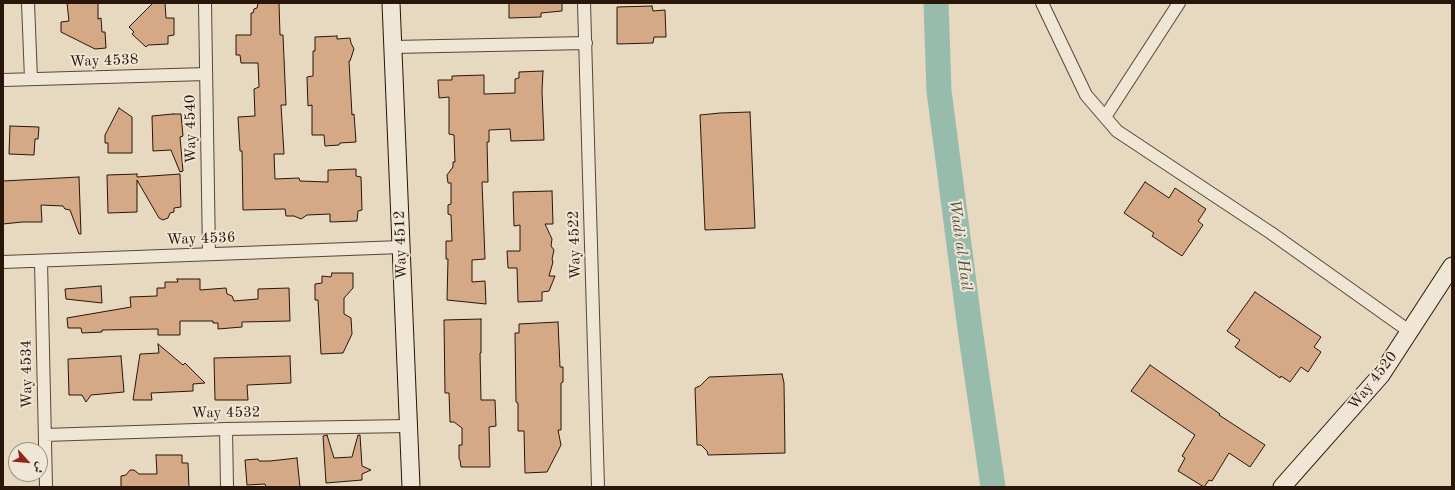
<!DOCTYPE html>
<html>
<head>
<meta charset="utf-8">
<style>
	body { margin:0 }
	#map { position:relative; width:1455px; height:490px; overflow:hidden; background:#e6d9c0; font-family:"Old Standard TT",Amiri,serif }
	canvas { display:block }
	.frame { position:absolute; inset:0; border:4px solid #29150a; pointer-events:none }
	.north { position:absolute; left:8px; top:442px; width:40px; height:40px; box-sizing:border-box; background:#efe6d6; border:1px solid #a09284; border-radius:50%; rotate:117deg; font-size:11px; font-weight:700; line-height:16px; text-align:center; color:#29150a }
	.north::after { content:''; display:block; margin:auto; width:14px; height:18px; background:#8f2418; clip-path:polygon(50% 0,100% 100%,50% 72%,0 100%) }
</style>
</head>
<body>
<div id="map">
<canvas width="1455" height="490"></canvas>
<div class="frame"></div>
<div class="north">ش</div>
</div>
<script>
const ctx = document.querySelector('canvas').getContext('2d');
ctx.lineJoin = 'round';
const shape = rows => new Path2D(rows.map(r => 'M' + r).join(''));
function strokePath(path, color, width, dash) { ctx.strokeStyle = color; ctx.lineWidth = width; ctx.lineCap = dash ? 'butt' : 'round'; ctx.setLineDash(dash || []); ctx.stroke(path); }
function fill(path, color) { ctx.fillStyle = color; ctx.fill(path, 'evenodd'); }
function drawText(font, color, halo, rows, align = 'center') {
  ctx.font = font + ' "Old Standard TT",serif'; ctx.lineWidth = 4; ctx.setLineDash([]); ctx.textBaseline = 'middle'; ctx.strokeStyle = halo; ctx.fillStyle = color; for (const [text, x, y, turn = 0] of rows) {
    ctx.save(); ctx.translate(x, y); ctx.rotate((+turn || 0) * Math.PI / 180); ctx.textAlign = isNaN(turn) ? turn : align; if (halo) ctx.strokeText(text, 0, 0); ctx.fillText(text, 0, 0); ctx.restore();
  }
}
strokePath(shape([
	[936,3,939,91,970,329,993,487]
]), '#97bbac', 25);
const building = shape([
	[67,3,98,3,98,19,101,18,102,32,105,32,106,48,95,49,61,32,61,22,69,21,67,3],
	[153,3,165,3,166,18,174,18,174,35,168,36,168,44,148,45,146,47,132,34,134,32,129,27,153,3],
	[258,3,279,3,280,35,283,35,286,105,281,105,284,154,274,154,275,179,299,178,300,181,328,182,328,170,356,169,356,176,361,177,362,210,358,211,357,221,330,222,330,214,307,215,301,219,294,216,286,216,285,209,243,210,242,151,240,151,238,117,255,116,254,89,259,87,258,63,241,63,240,55,236,55,236,35,251,35,251,13,253,13,254,9,257,8,258,3],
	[509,3,562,3,562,11,541,13,541,17,509,18,509,3],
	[652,6,653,11,665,10,666,37,654,37,653,43,617,44,617,7,652,6],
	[337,36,337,39,350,38,351,43,354,49,350,61,349,61,352,115,354,114,356,142,340,143,339,145,325,146,324,135,312,135,312,105,308,106,307,77,313,76,313,51,315,51,315,37,337,36],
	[543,71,542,91,544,140,511,141,510,129,489,130,489,142,487,142,488,182,482,182,485,259,472,260,472,282,485,281,486,304,447,300,448,259,446,259,446,241,452,241,451,215,448,214,448,205,451,204,451,183,448,183,447,175,453,167,453,162,455,162,454,135,449,134,449,97,439,98,438,80,452,80,452,76,484,75,484,94,515,93,515,79,519,78,519,72,543,71],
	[119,108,132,117,132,153,108,153,108,143,105,143,105,135,119,108],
	[750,112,755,228,705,230,700,115,720,113,750,112],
	[173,114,181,114,183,136,180,137,183,171,180,172,171,150,153,151,152,116,173,114],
	[10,126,39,127,38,139,35,139,34,155,9,154,10,126],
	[137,174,137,177,180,174,181,207,174,208,174,212,170,213,168,218,163,220,159,218,137,180,137,212,108,213,107,175,137,174],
	[79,177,81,234,79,234,70,210,65,209,63,206,41,205,42,222,22,222,3,224,3,181,79,177],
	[1145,182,1169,198,1175,188,1206,209,1198,221,1203,225,1182,256,1152,236,1154,233,1124,213,1145,182],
	[552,191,553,224,545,224,552,239,551,246,554,250,552,259,553,262,549,276,555,276,549,291,542,292,542,301,518,302,517,268,508,268,507,251,520,251,520,225,514,226,513,192,552,191],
	[332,273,353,273,353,288,344,298,344,314,351,318,352,334,343,353,321,354,318,300,315,300,315,284,322,283,322,276,331,277,332,273],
	[177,279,200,279,200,290,226,288,227,294,232,296,234,301,258,299,258,289,289,288,290,321,242,322,242,327,218,329,218,323,213,323,213,321,180,321,180,335,158,335,158,329,102,330,102,332,82,333,81,328,68,328,67,318,131,307,130,297,157,296,157,288,165,288,165,282,178,282,177,279],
	[101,286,102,303,66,299,65,289,101,286],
	[1255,292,1321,337,1314,347,1321,352,1308,372,1301,367,1290,382,1281,376,1280,378,1235,347,1240,340,1227,331,1255,292],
	[481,319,481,353,480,353,481,400,495,400,496,426,489,427,490,467,461,467,460,460,459,459,459,445,462,445,462,428,454,422,450,422,449,393,445,393,444,320,481,319],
	[558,322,560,367,563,367,563,382,561,383,561,430,558,430,561,445,547,472,525,473,524,431,518,431,518,403,516,402,515,333,519,333,519,324,558,322],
	[158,344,183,365,185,363,205,383,193,384,193,391,151,393,152,400,133,400,140,354,159,353,158,344],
	[121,356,124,392,91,395,86,402,82,395,69,395,68,359,121,356],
	[290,356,291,383,247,385,248,400,215,400,214,358,290,356],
	[1150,365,1220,414,1219,415,1265,445,1250,467,1229,453,1212,481,1209,480,1204,487,1178,471,1185,458,1182,456,1195,435,1131,391,1150,365],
	[782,374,784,383,785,453,708,455,707,451,701,445,697,445,695,388,700,386,709,377,782,374],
	[327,435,334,458,352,457,358,435,360,435,362,466,371,470,362,474,362,480,326,483,323,436,327,435],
	[156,455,182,455,182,463,188,463,189,487,121,487,121,476,126,475,130,470,134,470,139,474,157,474,156,455],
	[297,458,300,487,266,487,265,484,247,485,245,460,258,459,259,461,270,461,297,458]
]);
fill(building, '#d5a986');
strokePath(building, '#29150a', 1);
const street = shape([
	[28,3,31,79],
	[205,3,209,254],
	[584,3,598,487],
	[1042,3,1086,95,1117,131,1271,233,1409,331],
	[393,47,586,43],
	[3,80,206,74],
	[1105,117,1179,3],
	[41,261,46,487],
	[3,262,401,247],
	[226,429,227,487],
	[45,435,226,429,408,426]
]);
const secondary = shape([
	[391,3,411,487],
	[1282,487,1381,375,1452,266]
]);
strokePath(street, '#584638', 14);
strokePath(secondary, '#29150a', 19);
strokePath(street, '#efe6d6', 12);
strokePath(secondary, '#efe6d6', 17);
drawText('15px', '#29150a', '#efe6d6', [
	["Way 4538",104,61,-2],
	["Way 4540",191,129,-91],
	["Way 4536",201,239,-2],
	["Way 4512",401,245,-92],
	["Way 4522",575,245,-92],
	["Way 4534",27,374,-91],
	["Way 4520",1373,381,-52],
	["Way 4532",226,413,-1]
]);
drawText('italic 16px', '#504f43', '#efe6d6', [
	["Wadi al Hail",960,245,82]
]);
</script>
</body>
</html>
